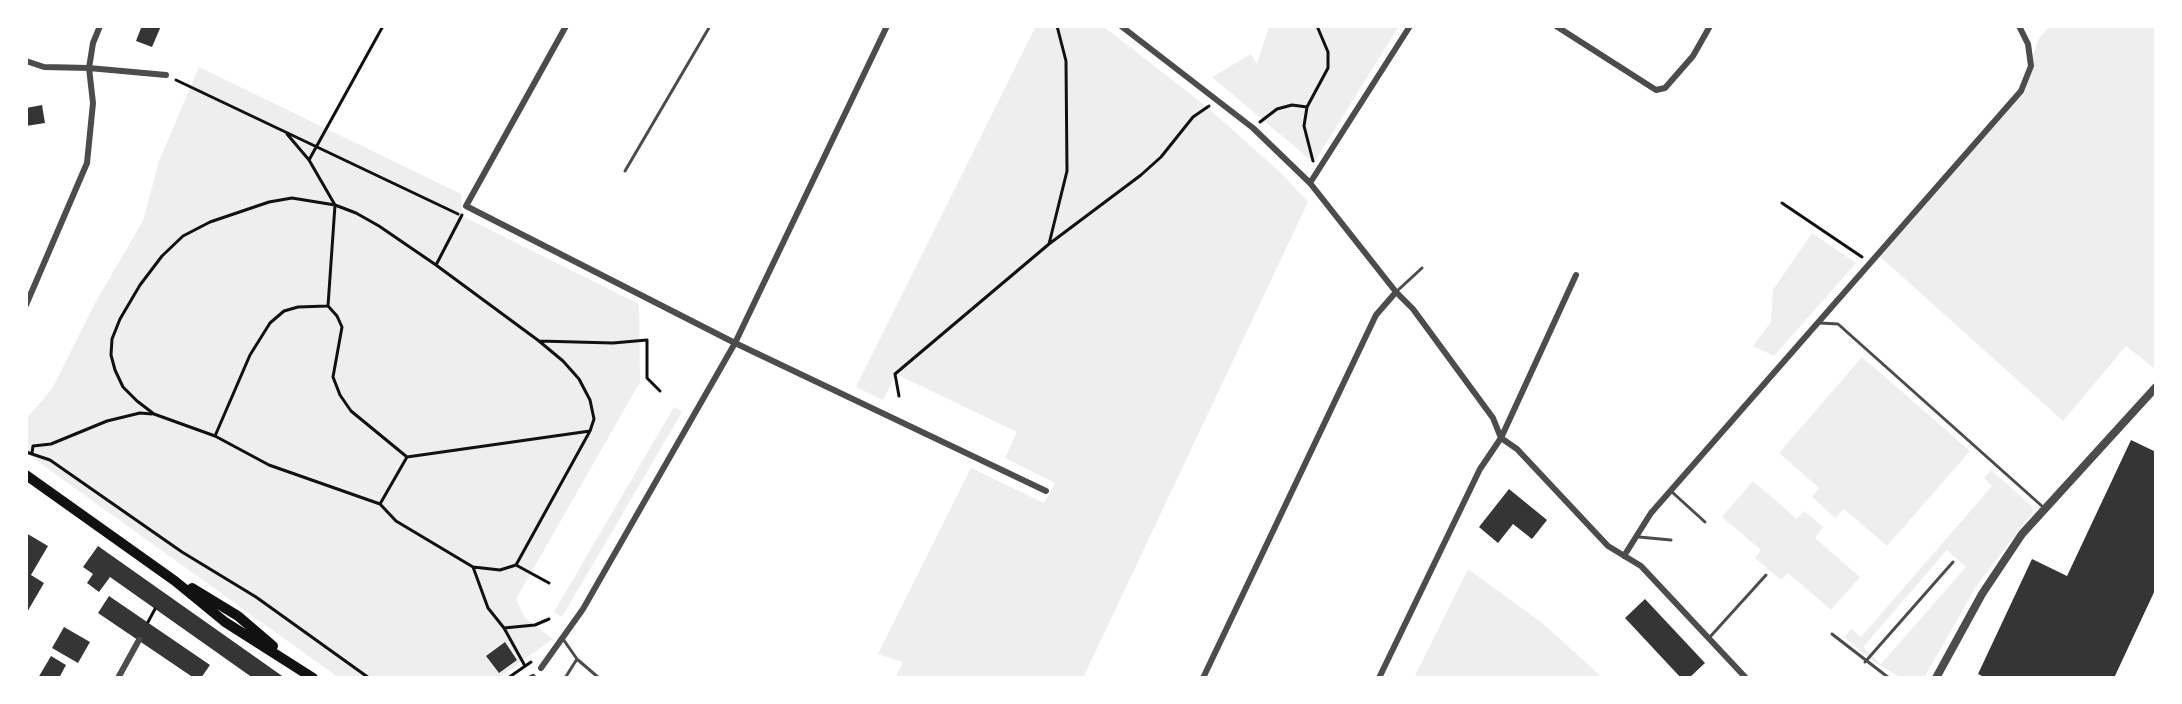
<!DOCTYPE html>
<html>
<head>
<meta charset="utf-8">
<style>
	body { margin:0 }
	#map { position:relative; width:2182px; height:704px; overflow:hidden; background:#fff; font-family:"Exo 2",sans-serif }
	canvas { display:block }
	.frame { position:absolute; inset:0; border:28px solid #fff; pointer-events:none }
</style>
</head>
<body>
<div id="map">
<canvas width="2182" height="704"></canvas>
<div class="frame"></div>
</div>
<script>
const ctx = document.querySelector('canvas').getContext('2d');
ctx.lineJoin = 'round';
function fill(path, color) { ctx.fillStyle = color; ctx.fill(path, 'evenodd'); }
const shape = rows => new Path2D(rows.map(r => 'M' + r).join(''));
function strokePath(path, color, width, dash) { ctx.strokeStyle = color; ctx.lineWidth = width; ctx.lineCap = dash ? 'butt' : 'round'; ctx.setLineDash(dash || []); ctx.stroke(path); }
fill(shape([
	[1036,26,1103,26,1207,107,1282,174,1308,202,1083,678,895,678,903,662,878,654,971,468,1044,503,1055,483,1005,458,1017,432,896,374,883,400,856,387],
	[1269,26,1399,26,1314,163,1212,77,1251,54,1257,64],
	[2050,26,2156,26,2156,366,2154,368,2126,346,2063,421,1877,254,2020,91,2039,38],
	[199,67,461,194,462,216,639,304,640,382,516,599,525,618,553,639,498,678,339,678,26,453,26,419,52,389,95,303,143,221,159,161],
	[1812,233,1856,263,1774,356,1753,346,1771,322,1773,290],
	[1862,357,1970,451,1887,546,1844,509,1835,518,1812,497,1819,488,1779,453],
	[674,407,682,412,562,617,554,612],
	[1991,470,2032,506,2033,512,1977,585,1924,678,1902,678,1872,661,1844,637,1851,629,1861,637,1992,486,1984,478],
	[1947,550,1966,567,1881,664,1863,647],
	[1753,481,1797,519,1804,511,1823,527,1815,538,1860,577,1831,610,1788,573,1781,580,1755,558,1761,550,1722,517],
	[1468,569,1541,622,1603,678,1414,678]
]), '#eee');
fill(shape([
	[135,26,161,26,152,47,136,41,141,28],
	[42,105,45,123,26,126,26,108],
	[2131,440,2156,452,2156,588,2114,678,1986,678,1978,674,2032,559,2067,576],
	[1509,489,1547,520,1532,539,1513,524,1498,543,1479,527],
	[26,533,48,546,31,575,44,583,26,614],
	[98,546,285,678,253,678,110,577,99,592,87,583,93,574,83,567],
	[109,596,210,665,201,678,194,678,98,613],
	[1645,599,1705,663,1689,678,1681,678,1625,618],
	[64,627,90,642,78,663,52,648],
	[505,642,517,660,499,673,486,656],
	[51,656,66,665,59,678,38,678]
]), '#353535');
strokePath(shape([
	[176,80,458,214],
	[1260,122,1277,109,1292,105,1307,107],
	[287,134,309,160,335,205,328,306,337,316,342,327,333,377,340,395,351,411,407,457],
	[309,160,383,26],
	[1313,161,1304,126,1307,107,1328,68,1328,52,1317,26],
	[1782,203,1862,257],
	[1049,244,1067,171,1066,61,1057,26],
	[436,265,462,215],
	[539,341,613,343,647,340,647,378,660,391],
	[899,396,895,374,1049,244,1141,175,1161,157,1193,117,1209,106],
	[215,436,250,355,270,323,284,311,298,307,327,306],
	[26,452,50,460,182,552,256,597,369,678],
	[32,453,33,446,51,444,107,421,140,413,152,414],
	[380,504,407,457,590,431],
	[516,565,590,431,594,419,590,400,579,379,563,361,539,341,436,265,379,226,356,213,335,205,292,198,269,202,210,222,183,236,162,256,140,285,120,319,112,339,111,355,115,370,123,387,137,401,154,414,215,436,269,465,380,504,396,521,473,567,500,570,516,565,549,583],
	[473,567,488,608,504,628,535,625,549,619],
	[148,622,155,609],
	[504,628,525,666],
	[508,678,531,662]
]), '#111', 3);
strokePath(shape([
	[625,171,710,26],
	[1396,292,1422,268],
	[1820,323,1838,324,2043,507],
	[1672,492,1705,522],
	[1639,537,1671,540],
	[1832,634,1889,678],
	[1709,638,1766,575],
	[563,639,577,659,565,678],
	[578,660,599,678],
	[1865,662,1953,562]
]), '#4c4c4c', 3);
strokePath(shape([
	[566,26,466,206,735,343,1046,491],
	[1121,26,1253,128,1310,183,1396,292,1413,309,1493,418,1501,438],
	[1556,26,1656,90,1665,88,1693,56,1710,26],
	[26,61,44,67,89,68,166,75],
	[1310,183,1410,26],
	[26,305,87,163,93,103,89,68,93,43,100,26],
	[1501,438,1517,449,1608,546,1641,566,1746,678],
	[1624,556,1651,513,2021,91,2031,66,2028,44,2019,26],
	[541,668,583,609,735,343,887,26],
	[118,678,139,640],
	[531,678,533,677],
	[1203,678,1376,315,1396,292],
	[1379,678,1480,469,1501,438,1576,275]
]), '#4c4c4c', 6);
strokePath(shape([
	[1936,678,1982,594,2022,534,2156,387]
]), '#4c4c4c', 8);
strokePath(shape([
	[26,475,175,581,225,622,313,678],
	[192,588,238,616,273,646]
]), '#111', 10);
</script>
</body>
</html>
